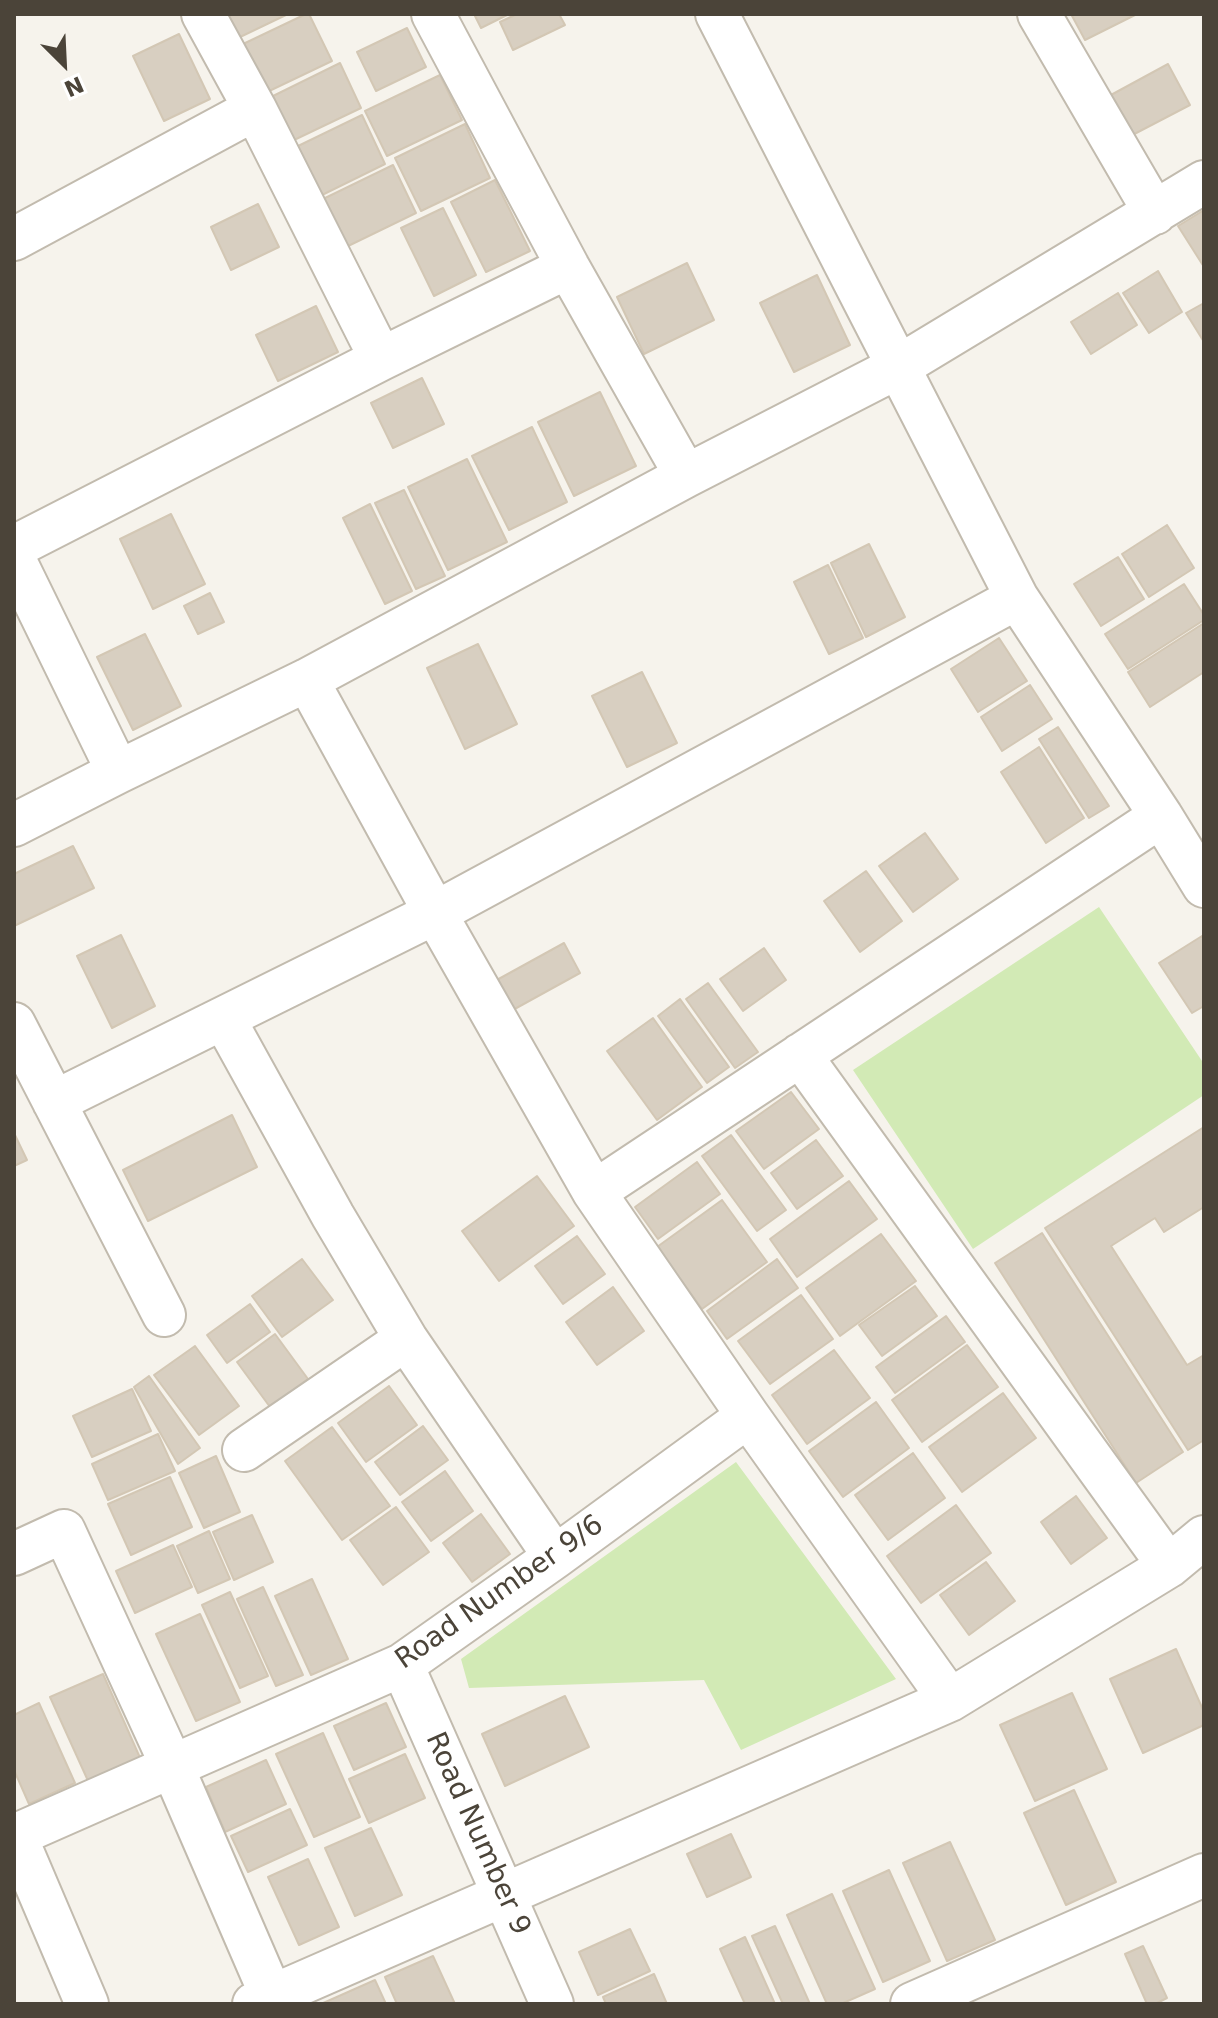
<!DOCTYPE html>
<html>
<head>
<meta charset="utf-8">
<style>
	body { margin:0 }
	#map { position:relative; width:1218px; height:2018px; overflow:hidden; background:#f6f3ec; font-family:"DejaVu Sans",sans-serif }
	canvas { display:block }
	.frame { position:absolute; inset:0; border:16px solid #4b4439; pointer-events:none }
	.north { position:absolute; left:24px; top:24px; width:80px; height:80px; -webkit-text-stroke:6px #fff; paint-order:stroke; rotate:156deg; font-size:22px; font-weight:700; line-height:32px; text-align:center; color:#4b4439 }
	.north::after { content:''; display:block; margin:auto; width:28px; height:36px; background:#4b4439; clip-path:polygon(50% 0,100% 100%,50% 72%,0 100%) }
</style>
</head>
<body>
<div id="map">
<canvas width="1218" height="2018"></canvas>
<div class="frame"></div>
<div class="north">N</div>
</div>
<script>
const ctx = document.querySelector('canvas').getContext('2d');
ctx.lineJoin = 'round';
function fill(path, color) { ctx.fillStyle = color; ctx.fill(path, 'evenodd'); }
const shape = rows => new Path2D(rows.map(r => 'M' + r).join(''));
function strokePath(path, color, width, dash) { ctx.strokeStyle = color; ctx.lineWidth = width; ctx.lineCap = dash ? 'butt' : 'round'; ctx.setLineDash(dash || []); ctx.stroke(path); }
function drawText(font, color, halo, rows, align = 'center') {
  ctx.font = font + ' "DejaVu Sans",sans-serif'; ctx.lineWidth = 8; ctx.setLineDash([]); ctx.textBaseline = 'middle'; ctx.strokeStyle = halo; ctx.fillStyle = color; for (const [text, x, y, turn = 0] of rows) {
    ctx.save(); ctx.translate(x, y); ctx.rotate((+turn || 0) * Math.PI / 180); ctx.textAlign = isNaN(turn) ? turn : align; if (halo) ctx.strokeText(text, 0, 0); ctx.fillText(text, 0, 0); ctx.restore();
  }
}
fill(shape([
	[1099,907,1204,1064,1204,1095,973,1249,853,1070],
	[736,1462,896,1679,741,1750,704,1680,469,1688,461,1659]
]), '#d2eab5');
const building = shape([
	[226,14,288,14,238,38,226,14],
	[306,14,309,14,332,61,265,93,241,45,306,14],
	[474,14,509,14,481,28,474,14],
	[517,14,559,14,565,25,513,50,500,22,517,14],
	[1071,14,1137,14,1085,40,1071,14],
	[407,28,426,67,376,91,357,52,407,28],
	[179,34,210,99,164,121,133,56,179,34],
	[340,63,361,108,292,141,271,97,340,63],
	[1168,64,1190,105,1119,142,1098,102,1168,64],
	[440,75,462,120,387,156,365,111,440,75],
	[362,115,385,164,320,196,296,147,362,115],
	[465,124,490,178,421,211,395,158,465,124],
	[393,165,416,213,344,248,321,200,393,165],
	[495,180,530,251,486,272,451,202,495,180],
	[258,204,279,247,231,270,211,227,258,204],
	[443,208,476,275,434,296,401,228,443,208],
	[1204,210,1204,267,1178,226,1204,210],
	[687,263,714,320,644,354,617,297,687,263],
	[1158,271,1182,312,1149,333,1123,293,1158,271],
	[817,275,850,345,794,372,760,303,817,275],
	[1118,293,1137,325,1091,354,1071,322,1118,293],
	[1204,303,1204,342,1186,313,1204,303],
	[316,306,338,352,278,381,256,335,316,306],
	[422,378,444,424,393,448,371,403,422,378],
	[600,392,636,466,574,496,538,422,600,392],
	[532,427,567,502,509,530,472,456,532,427],
	[467,459,507,542,448,570,408,487,467,459],
	[404,490,445,576,416,589,375,503,404,490],
	[370,504,412,591,385,604,343,518,370,504],
	[171,514,205,584,153,609,120,539,171,514],
	[1167,525,1194,568,1149,597,1122,554,1167,525],
	[869,544,905,617,866,637,831,563,869,544],
	[1118,557,1144,599,1101,626,1074,584,1118,557],
	[828,565,863,638,829,654,794,582,828,565],
	[1184,584,1204,615,1204,620,1128,669,1105,634,1184,584],
	[210,593,224,622,198,634,184,606,210,593],
	[1204,623,1204,672,1150,707,1128,672,1204,623],
	[145,634,181,706,133,730,97,657,145,634],
	[999,638,1027,681,978,712,951,669,999,638],
	[478,644,517,724,465,749,427,668,478,644],
	[642,672,677,743,627,767,592,696,642,672],
	[1030,685,1052,719,1002,751,981,717,1030,685],
	[1058,727,1109,806,1089,818,1039,739,1058,727],
	[1039,747,1084,818,1046,843,1001,772,1039,747],
	[925,833,958,879,913,912,879,866,925,833],
	[73,846,94,888,14,926,14,874,73,846],
	[866,871,902,921,860,952,824,901,866,871],
	[121,935,155,1006,112,1028,77,956,121,935],
	[1202,936,1204,939,1204,1006,1192,1013,1159,963,1202,936],
	[564,943,580,973,511,1011,495,981,564,943],
	[764,948,786,980,743,1011,720,979,764,948],
	[708,983,758,1052,735,1068,686,999,708,983],
	[680,999,729,1067,707,1083,658,1016,680,999],
	[653,1018,702,1087,657,1120,607,1051,653,1018],
	[791,1092,819,1129,764,1169,736,1131,791,1092],
	[232,1115,257,1167,148,1221,123,1170,232,1115],
	[1204,1127,1204,1207,1164,1232,1155,1218,1111,1246,1187,1365,1204,1355,1204,1440,1188,1450,1045,1228,1204,1127],
	[14,1133,27,1160,14,1166,14,1133],
	[731,1135,786,1210,757,1231,702,1156,731,1135],
	[816,1140,843,1176,797,1209,771,1173,816,1140],
	[697,1162,720,1194,658,1239,635,1207,697,1162],
	[537,1176,574,1226,499,1281,462,1231,537,1176],
	[849,1181,877,1219,797,1277,770,1239,849,1181],
	[722,1200,767,1262,702,1309,657,1247,722,1200],
	[1042,1233,1183,1452,1136,1483,995,1263,1042,1233],
	[881,1234,916,1281,840,1336,806,1288,881,1234],
	[577,1236,605,1274,563,1304,535,1266,577,1236],
	[302,1259,333,1300,282,1337,252,1296,302,1259],
	[777,1259,798,1288,727,1339,707,1311,777,1259],
	[915,1286,937,1316,882,1356,859,1325,915,1286],
	[613,1287,644,1331,597,1365,566,1322,613,1287],
	[801,1295,833,1339,770,1384,738,1341,801,1295],
	[250,1304,270,1332,227,1363,207,1335,250,1304],
	[946,1316,965,1342,895,1393,876,1367,946,1316],
	[275,1334,308,1379,270,1407,237,1362,275,1334],
	[967,1345,998,1387,922,1442,892,1400,967,1345],
	[195,1346,239,1406,199,1435,154,1375,195,1346],
	[834,1350,870,1398,807,1444,772,1395,834,1350],
	[149,1376,200,1448,178,1464,134,1387,149,1376],
	[389,1386,417,1425,366,1462,338,1423,389,1386],
	[132,1389,151,1431,92,1457,73,1416,132,1389],
	[1003,1393,1036,1438,962,1492,929,1447,1003,1393],
	[876,1402,909,1448,843,1497,809,1451,876,1402],
	[423,1426,448,1460,400,1495,375,1462,423,1426],
	[332,1427,390,1506,342,1540,285,1461,332,1427],
	[158,1434,175,1471,108,1500,92,1464,158,1434],
	[913,1453,945,1498,888,1540,855,1495,913,1453],
	[216,1456,240,1512,204,1528,179,1473,216,1456],
	[445,1471,473,1511,431,1541,402,1502,445,1471],
	[170,1477,192,1527,131,1555,108,1504,170,1477],
	[1076,1496,1107,1538,1071,1564,1041,1522,1076,1496],
	[956,1505,991,1553,921,1603,887,1556,956,1505],
	[396,1507,429,1552,383,1585,350,1540,396,1507],
	[481,1514,510,1554,472,1582,443,1543,481,1514],
	[252,1515,273,1562,234,1580,213,1532,252,1515],
	[209,1531,230,1579,198,1593,177,1546,209,1531],
	[173,1545,192,1587,135,1613,116,1571,173,1545],
	[986,1562,1015,1601,969,1635,940,1595,986,1562],
	[312,1579,348,1659,311,1675,275,1596,312,1579],
	[263,1587,303,1675,276,1686,237,1599,263,1587],
	[230,1592,268,1676,240,1688,202,1605,230,1592],
	[200,1614,240,1702,196,1721,156,1634,200,1614],
	[1176,1649,1204,1712,1204,1725,1143,1753,1110,1679,1176,1649],
	[103,1674,141,1760,89,1783,50,1697,103,1674],
	[1072,1693,1107,1769,1035,1801,1000,1725,1072,1693],
	[565,1696,589,1747,505,1786,482,1734,565,1696],
	[39,1703,75,1783,29,1804,14,1770,14,1715,39,1703],
	[386,1703,406,1747,354,1770,334,1726,386,1703],
	[323,1733,360,1817,314,1837,276,1754,323,1733],
	[405,1754,425,1798,369,1823,349,1779,405,1754],
	[266,1760,286,1804,225,1832,206,1787,266,1760],
	[1074,1790,1116,1882,1066,1905,1024,1813,1074,1790],
	[290,1809,307,1845,248,1872,231,1836,290,1809],
	[371,1828,402,1895,355,1916,325,1848,371,1828],
	[731,1834,751,1877,707,1897,687,1854,731,1834],
	[950,1842,995,1940,947,1961,903,1863,950,1842],
	[308,1859,339,1927,299,1945,268,1877,308,1859],
	[889,1870,930,1961,883,1982,843,1891,889,1870],
	[832,1894,875,1989,841,2004,827,2004,787,1915,832,1894],
	[775,1926,810,2004,783,2004,752,1936,775,1926],
	[630,1929,650,1971,598,1995,579,1952,630,1929],
	[745,1937,775,2004,745,2004,720,1949,745,1937],
	[1143,1946,1167,1998,1155,2004,1147,2004,1125,1954,1143,1946],
	[433,1956,455,2004,397,2004,385,1977,433,1956],
	[654,1974,667,2004,606,2004,603,1997,654,1974],
	[375,1980,386,2004,321,2004,375,1980]
]);
fill(building, '#d8cfc1');
strokePath(building, '#d3c7b4', 2);
const minor = shape([
	[203,14,255,109,381,359],
	[433,14,568,267,686,476],
	[717,14,1017,598,1161,816,1204,886],
	[1039,14,1155,213],
	[14,239,255,109],
	[14,547,381,359,568,267],
	[14,559,118,772],
	[307,680,435,913,594,1192,748,1416,950,1700],
	[14,825,118,772,307,680,686,476,898,367,1204,182],
	[224,1019,333,1216,406,1339,555,1557],
	[14,1024,164,1315],
	[800,1055,1169,1566],
	[54,1102,435,913,1017,598],
	[594,1192,1161,816],
	[244,1450,406,1339],
	[14,1554,64,1531,172,1766,272,1997],
	[402,1665,552,2004],
	[15,1835,87,2004],
	[14,1836,402,1665,555,1557,748,1416],
	[254,2004,950,1700,1169,1566,1204,1537],
	[912,2004,1204,1875]
]);
strokePath(minor, '#c2bbae', 46);
strokePath(minor, '#fff', 42);
drawText('28px', '#4b4439', '#fff', [
	["Road Number 9/6",500,1593,-35],
	["Road Number 9",477,1834,66]
]);
</script>
</body>
</html>
